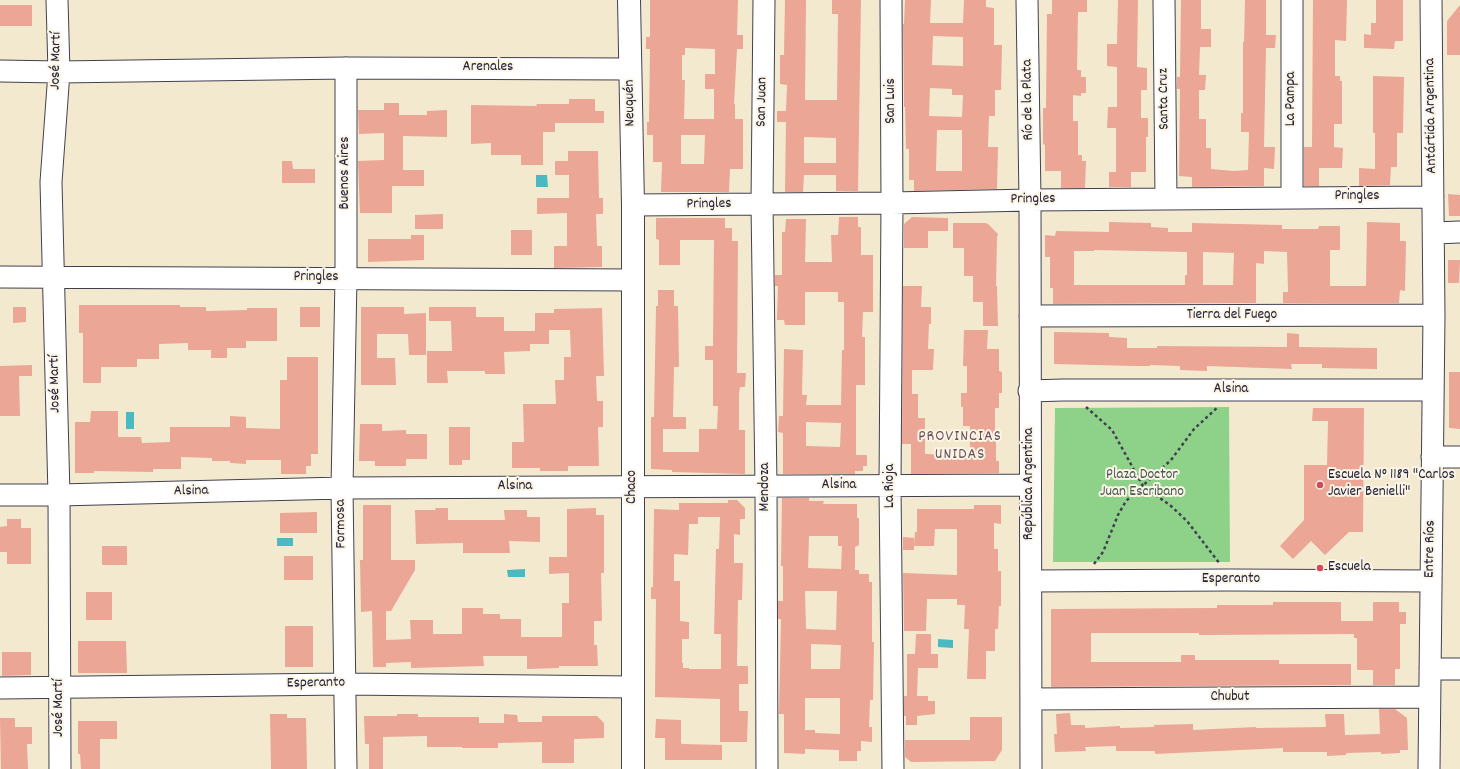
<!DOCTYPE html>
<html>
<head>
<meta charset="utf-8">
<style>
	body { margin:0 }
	canvas { display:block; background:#f3e9cf }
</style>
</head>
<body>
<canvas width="1460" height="769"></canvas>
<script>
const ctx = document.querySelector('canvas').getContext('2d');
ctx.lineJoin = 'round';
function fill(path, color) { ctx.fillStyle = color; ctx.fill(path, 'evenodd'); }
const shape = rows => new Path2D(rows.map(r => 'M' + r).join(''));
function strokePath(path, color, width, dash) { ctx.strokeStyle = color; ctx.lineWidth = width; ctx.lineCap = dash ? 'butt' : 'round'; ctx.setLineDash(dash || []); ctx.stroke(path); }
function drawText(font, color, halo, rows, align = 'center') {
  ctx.font = font + ' Dekko,sans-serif'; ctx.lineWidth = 4; ctx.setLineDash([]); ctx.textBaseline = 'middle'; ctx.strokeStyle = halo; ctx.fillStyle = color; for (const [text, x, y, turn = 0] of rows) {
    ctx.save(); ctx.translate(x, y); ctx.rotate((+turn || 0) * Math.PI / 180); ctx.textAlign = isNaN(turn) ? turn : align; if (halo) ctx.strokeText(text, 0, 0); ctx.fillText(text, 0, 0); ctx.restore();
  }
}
fill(shape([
	[1229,407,1230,562,1053,562,1055,408]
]), '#8ed28a');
fill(shape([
	[536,175,547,175,548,187,536,187],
	[126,412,134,412,134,429,126,429],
	[277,538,293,538,293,546,277,546],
	[525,569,525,577,508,577,507,570],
	[938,639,953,640,953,648,938,647]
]), '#4ab9c1');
fill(shape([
	[650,0,738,0,737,35,743,35,743,49,737,49,734,104,735,104,735,119,743,119,743,169,730,169,729,192,661,192,662,162,653,162,653,135,647,135,647,122,649,122,650,49,646,49,646,37,650,37],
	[685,48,715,49,715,74,705,74,705,89,714,89,714,119,684,119,685,80,682,80,682,55,685,55],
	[681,135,705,135,704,164,681,164],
	[785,0,806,0,805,100,837,100,838,14,832,14,832,0,861,0,858,191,836,191,836,175,804,175,803,192,785,192,786,122,777,122,777,111,786,111,787,85,780,84,780,55,784,55],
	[804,137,836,138,836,163,804,163],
	[905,0,931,0,930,23,963,23,964,0,986,0,986,7,994,8,994,45,1002,45,1001,90,995,90,995,116,989,116,988,147,998,147,997,189,914,191,914,180,909,180,909,149,906,149,905,107,904,107,903,24,904,24],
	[933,36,963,37,963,66,932,65],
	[930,88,952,89,952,95,963,95,962,117,929,116],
	[937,130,962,130,962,171,936,171],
	[1052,0,1087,0,1087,12,1078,12,1077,70,1081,70,1081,77,1086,77,1086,93,1081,93,1081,96,1073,95,1073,121,1078,121,1078,155,1082,155,1082,161,1086,161,1085,188,1061,188,1061,171,1045,171,1045,145,1043,144,1043,108,1046,108,1047,14,1052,14],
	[1118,0,1138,0,1137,67,1147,68,1147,90,1141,90,1141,118,1148,118,1148,137,1146,137,1146,172,1131,172,1131,187,1109,187,1109,172,1116,172,1116,128,1107,128,1108,107,1117,107,1117,67,1107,66,1107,44,1117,44],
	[1181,0,1201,0,1201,29,1211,29,1211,47,1200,47,1199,75,1206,75,1205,90,1199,90,1199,119,1206,119,1206,148,1211,148,1211,169,1234,171,1248,170,1249,132,1241,132,1241,113,1243,113,1243,42,1244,42,1245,0,1266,0,1266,35,1276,35,1275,48,1266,48,1264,147,1275,147,1274,169,1264,168,1264,186,1192,187,1192,177,1179,176,1180,89,1177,89,1177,77,1180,77],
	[1313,0,1347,0,1346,41,1335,40,1335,76,1340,76,1340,81,1342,81,1342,124,1334,124,1334,147,1343,148,1342,168,1319,168,1319,186,1304,186,1304,147,1312,147],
	[1376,0,1403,0,1403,41,1395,41,1394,49,1364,48,1364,34,1371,35,1371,23,1376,23],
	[0,5,32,5,32,26,0,26],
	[1460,5,1460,55,1447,55,1447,21],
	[1373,76,1404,77,1403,133,1397,133,1397,167,1391,167,1390,185,1359,186,1359,168,1375,169,1375,133,1373,133],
	[569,99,595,99,595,111,604,111,604,123,555,123,555,132,543,132,543,165,521,165,521,155,491,155,491,143,471,144,471,105,537,106,536,104,569,104],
	[384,103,399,103,399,115,427,115,427,111,447,110,447,137,403,136,403,170,424,170,424,186,392,186,392,213,360,213,358,161,384,160,384,133,359,134,358,110,384,110],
	[568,151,598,151,599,198,603,198,603,214,596,214,597,246,602,246,602,267,554,268,554,246,567,246,567,213,537,214,537,198,569,198,569,175,555,175,555,161,568,161],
	[282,161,292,161,293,169,315,169,315,183,282,183],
	[1448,194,1460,195,1460,216,1449,216],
	[443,214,443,229,415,229,415,215],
	[839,217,858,217,858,227,861,227,861,255,873,255,873,312,863,312,862,337,865,337,865,385,856,385,856,455,867,455,867,466,863,466,863,471,855,471,855,474,783,474,783,433,778,432,779,416,783,416,784,349,803,350,802,395,807,395,806,405,841,405,842,350,844,350,844,302,838,302,838,292,805,292,805,325,785,325,784,320,777,320,778,286,775,286,775,275,782,275,782,232,785,232,786,219,806,219,805,262,832,262,831,235,838,235],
	[806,422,841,423,840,447,806,446],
	[912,217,948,218,948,231,928,231,928,248,904,248,904,224],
	[656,218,725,218,725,228,732,228,732,241,738,241,737,373,746,373,745,387,740,387,739,394,739,430,745,430,745,474,672,472,672,470,651,469,651,417,654,417,656,306,658,306,658,290,674,290,674,306,678,306,679,367,674,367,673,417,686,417,686,429,663,429,663,452,699,452,699,429,717,429,718,406,713,406,713,360,705,360,705,346,713,346,714,240,680,240,680,265,659,265,659,240,656,239],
	[1109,222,1151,223,1151,227,1168,228,1168,232,1192,232,1192,223,1282,225,1282,229,1318,229,1319,226,1340,226,1340,250,1330,250,1330,286,1366,286,1367,222,1400,223,1400,241,1406,241,1405,291,1400,290,1399,303,1283,303,1283,292,1288,292,1287,252,1264,251,1264,264,1256,263,1256,303,1053,304,1053,288,1050,288,1050,257,1045,257,1045,235,1055,236,1056,231,1109,232],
	[1094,250,1187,252,1187,275,1185,275,1185,285,1074,285,1074,251,1094,251],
	[1203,252,1234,253,1233,285,1203,285],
	[953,223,986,223,988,224,998,234,997,237,996,286,997,286,998,326,983,326,983,302,973,302,973,276,964,276,964,248,953,248],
	[511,230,532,230,532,255,511,255],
	[411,235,424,235,424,260,368,262,368,239,411,239],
	[1448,260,1460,260,1459,283,1448,283],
	[903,286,922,286,921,307,931,307,931,324,929,324,928,349,934,349,933,370,912,370,912,394,918,394,918,418,925,418,925,454,970,455,970,426,963,426,963,407,961,407,961,393,967,393,967,366,963,366,964,330,988,330,987,349,999,349,999,371,1002,372,1002,393,999,393,999,408,995,408,995,438,996,438,996,461,999,461,999,473,911,474,911,444,902,444],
	[79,305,180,305,180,307,206,307,206,311,247,310,247,308,277,308,277,341,246,341,246,348,227,348,227,358,211,358,211,350,188,350,188,343,159,344,159,359,137,359,137,367,101,367,101,383,83,383,83,333,79,333],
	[13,307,26,307,26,322,13,323],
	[300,307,320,307,320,327,300,327],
	[361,307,404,307,404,314,426,313,426,355,409,355,408,334,377,334,377,358,395,358,396,385,361,385],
	[429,307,476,307,476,317,504,317,504,331,535,331,535,313,554,313,554,309,602,308,604,376,596,376,597,401,603,401,603,427,598,427,599,466,568,466,568,471,540,471,540,468,512,468,512,442,524,442,523,404,556,404,555,380,564,380,564,357,571,357,570,330,549,330,549,344,530,344,530,351,504,352,505,374,485,374,485,371,447,371,448,383,427,383,427,351,452,351,451,321,429,321],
	[1054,332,1109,333,1109,337,1127,338,1127,348,1157,348,1157,346,1287,347,1287,333,1299,334,1299,347,1377,348,1377,369,1322,368,1322,364,1291,364,1292,369,1207,366,1207,371,1180,370,1180,366,1150,365,1150,366,1135,366,1054,364],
	[287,357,318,357,318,454,311,454,311,466,306,466,306,474,281,474,281,460,246,460,246,464,230,463,230,461,212,461,212,458,181,457,181,469,153,469,153,472,94,471,94,473,75,473,75,422,90,422,91,411,118,411,118,437,141,437,142,443,170,442,170,427,230,427,230,416,246,417,246,428,280,429,280,380,287,380],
	[32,365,32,376,19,376,20,416,0,416,0,366],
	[1449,372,1460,372,1460,429,1449,428],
	[1313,408,1364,408,1363,532,1349,532,1325,555,1311,541,1293,559,1280,546,1304,520,1304,465,1327,465,1328,421,1312,421],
	[360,424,382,424,382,431,406,430,406,434,427,434,427,459,406,459,406,466,375,466,375,461,359,461],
	[449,427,470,427,470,460,462,460,462,465,449,465],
	[782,498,809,498,809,501,824,501,823,504,857,504,857,518,859,518,859,545,855,547,855,570,859,570,859,574,869,574,869,582,872,582,872,642,874,642,873,700,870,700,869,727,872,727,872,742,861,741,861,751,857,751,857,761,839,761,839,750,805,749,805,754,784,753,784,714,779,714,781,619,778,619,778,601,783,601,783,566,781,566],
	[809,536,838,536,838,546,842,546,841,569,808,568],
	[805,591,837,591,836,630,806,629],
	[811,644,841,645,840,669,811,669],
	[805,698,840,698,840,734,815,733,815,730,805,730],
	[728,500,737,500,745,508,745,519,740,519,740,535,734,534,734,563,743,563,742,600,738,600,737,666,748,666,748,684,739,684,739,711,748,711,747,742,720,742,720,699,655,697,656,599,651,599,651,587,653,587,654,509,679,510,679,503,728,503],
	[698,517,720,517,719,549,716,549,714,634,721,634,721,669,689,669,689,668,683,668,683,663,682,663,682,639,689,639,689,622,680,621,680,581,674,581,674,554,688,555,689,524,698,524],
	[363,505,391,505,391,560,415,560,415,570,391,611,386,611,386,640,411,639,410,620,433,620,433,634,462,634,462,608,483,608,483,614,500,614,500,619,521,619,521,637,562,637,562,603,569,603,569,573,549,574,549,557,567,557,567,509,596,508,596,515,604,515,604,573,601,573,602,621,594,621,594,645,597,645,598,666,559,666,559,668,527,669,527,656,483,656,484,666,411,668,411,662,386,663,386,667,373,667,372,611,361,612,360,560,363,560],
	[974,505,1001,505,1001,524,994,523,994,549,998,549,998,571,1001,571,1001,606,999,606,998,629,995,629,995,651,986,651,986,679,967,679,969,629,964,629,965,605,957,605,957,599,927,599,926,631,904,631,903,573,957,575,957,529,935,529,934,546,914,546,915,532,917,532,917,509,974,509],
	[435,508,448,508,448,520,505,520,504,510,527,510,527,517,540,517,540,542,509,541,510,553,463,553,463,543,416,544,415,510,436,510],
	[317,512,317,533,280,533,280,513],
	[7,519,21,519,21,528,31,528,31,564,7,564,7,552,0,552,0,527,7,526],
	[903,537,914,538,914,550,903,550],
	[102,546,127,546,127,565,102,565],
	[284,556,313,556,313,580,284,580],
	[86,592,112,592,112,620,86,620],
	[1273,602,1341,602,1341,621,1373,621,1373,602,1399,602,1399,612,1406,612,1406,624,1400,624,1400,669,1395,669,1395,685,1373,685,1373,670,1357,670,1357,638,1354,638,1354,634,1199,635,1199,633,1091,633,1091,662,1181,662,1181,655,1195,655,1195,660,1279,660,1279,664,1351,664,1351,685,1051,687,1051,609,1217,608,1217,605,1273,605],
	[285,626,313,626,313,667,285,667],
	[916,634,931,634,931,654,938,654,938,668,918,668,917,696,928,696,928,701,935,701,935,714,917,716,917,725,906,725,906,716,904,716,904,696,907,696,907,654,915,654],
	[78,641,126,641,127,673,78,673],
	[2,652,31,652,31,675,2,676],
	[1379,709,1395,709,1407,718,1408,750,1400,750,1400,753,1381,754,1381,752,1346,753,1346,755,1327,756,1327,752,1283,752,1283,748,1155,754,1155,751,1116,751,1116,746,1085,747,1086,751,1055,752,1054,734,1057,734,1056,714,1070,713,1071,725,1085,725,1085,728,1120,726,1120,728,1154,727,1154,725,1193,724,1193,730,1256,727,1256,728,1326,727,1325,714,1344,714,1345,735,1380,734],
	[270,714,287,714,287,718,306,718,307,769,271,769],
	[397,714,418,714,418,717,479,717,479,723,504,723,504,714,517,715,518,722,542,722,542,716,597,716,604,723,604,738,574,739,574,763,542,763,542,742,498,743,498,748,462,748,462,747,427,747,427,736,383,737,383,769,369,769,369,744,365,744,364,716,397,716],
	[970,717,1002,717,1002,750,995,761,911,762,905,757,905,740,970,740],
	[0,718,15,718,15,727,32,727,32,744,27,744,28,769,1,769],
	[656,719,681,720,681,743,682,744,722,745,722,760,665,760,665,738,655,738],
	[78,721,117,721,117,739,100,739,100,769,81,769,80,754,78,754]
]), '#eba695');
const minor = shape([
	[57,0,59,72,51,182,59,495,60,769],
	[764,0,762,204,766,486,767,769],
	[891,0,892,203,890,486,893,769],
	[1027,0,1030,200,1031,769],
	[1164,0,1166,199],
	[1292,0,1292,197],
	[0,71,59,72,346,68,630,69],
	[633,205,892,203,1030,200,1433,197],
	[1434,233,1460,232],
	[0,277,633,280],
	[1030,316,1434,315],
	[1029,391,1063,390,1433,390],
	[1432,457,1460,457],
	[0,495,59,495,342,488,1030,485],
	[1031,581,1231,580,1431,581],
	[1430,669,1460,669],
	[0,688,344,684,632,687],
	[1031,699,1429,697],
	[346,769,342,488,346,278,346,68],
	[1429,769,1434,315,1431,0]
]);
const major = shape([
	[629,0,633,205,633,769]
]);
strokePath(minor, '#414051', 23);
strokePath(major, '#414051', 24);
strokePath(shape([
	[1086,407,1112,430,1143,486,1171,506,1187,521,1220,564],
	[1094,564,1103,552,1118,515,1126,501,1171,460,1194,429,1218,407]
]), '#414051', 2.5, [3, 3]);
strokePath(minor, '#fff', 21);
strokePath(major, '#fff', 22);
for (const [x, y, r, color] of [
	[1320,485,4,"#d1495b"],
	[1320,568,4,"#d1495b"]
]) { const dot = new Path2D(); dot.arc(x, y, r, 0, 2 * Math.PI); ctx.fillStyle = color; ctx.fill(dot); strokePath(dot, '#fcf5e5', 1.5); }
drawText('15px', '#22223b', '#fcf5e5', [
	["José Martí",57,61,-89],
	["Arenales",488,68],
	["Santa Cruz",1165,99,-91],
	["La Pampa",1292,99,-90],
	["Río de la Plata",1029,100,-91],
	["San Luis",892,101,-90],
	["San Juan",763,102,-89],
	["Neuquén",631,103,-91],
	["Antártida Argentina",1432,116,-91],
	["Buenos Aires",346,173,-90],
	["Pringles",1357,197],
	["Pringles",1033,200,-1],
	["Pringles",709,205,-1],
	["Pringles",316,278],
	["Tierra del Fuego",1232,316],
	["José Martí",56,384,-91],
	["Alsina",1231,390],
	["República Argentina",1030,484,-90],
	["Alsina",839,486],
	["La Rioja",891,486,-90],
	["Alsina",515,487],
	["Chaco",633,487,-90],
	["Mendoza",766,487,-90],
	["Alsina",191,492,-1],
	["Formosa",342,524,-91],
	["Entre Ríos",1431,549,-89],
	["Esperanto",1231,580],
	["Esperanto",316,684,-1],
	["Chubut",1230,698],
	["José Martí",60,708,-90]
]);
drawText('15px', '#425753', '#fcf5e5', [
	["Plaza Doctor",1142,476],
	["Juan Escribano",1142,493]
]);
drawText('15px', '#22223b', '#fcf5e5', [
	["Escuela N° 1189 \"Carlos",1328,476],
	["Javier Benielli\"",1328,493],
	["Escuela",1328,568]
], 'left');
ctx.letterSpacing = '1px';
drawText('16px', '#68505a', '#fcf5e5', [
	["PROVINCIAS",960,438],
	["UNIDAS",960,456]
]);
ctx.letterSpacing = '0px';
</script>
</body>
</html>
